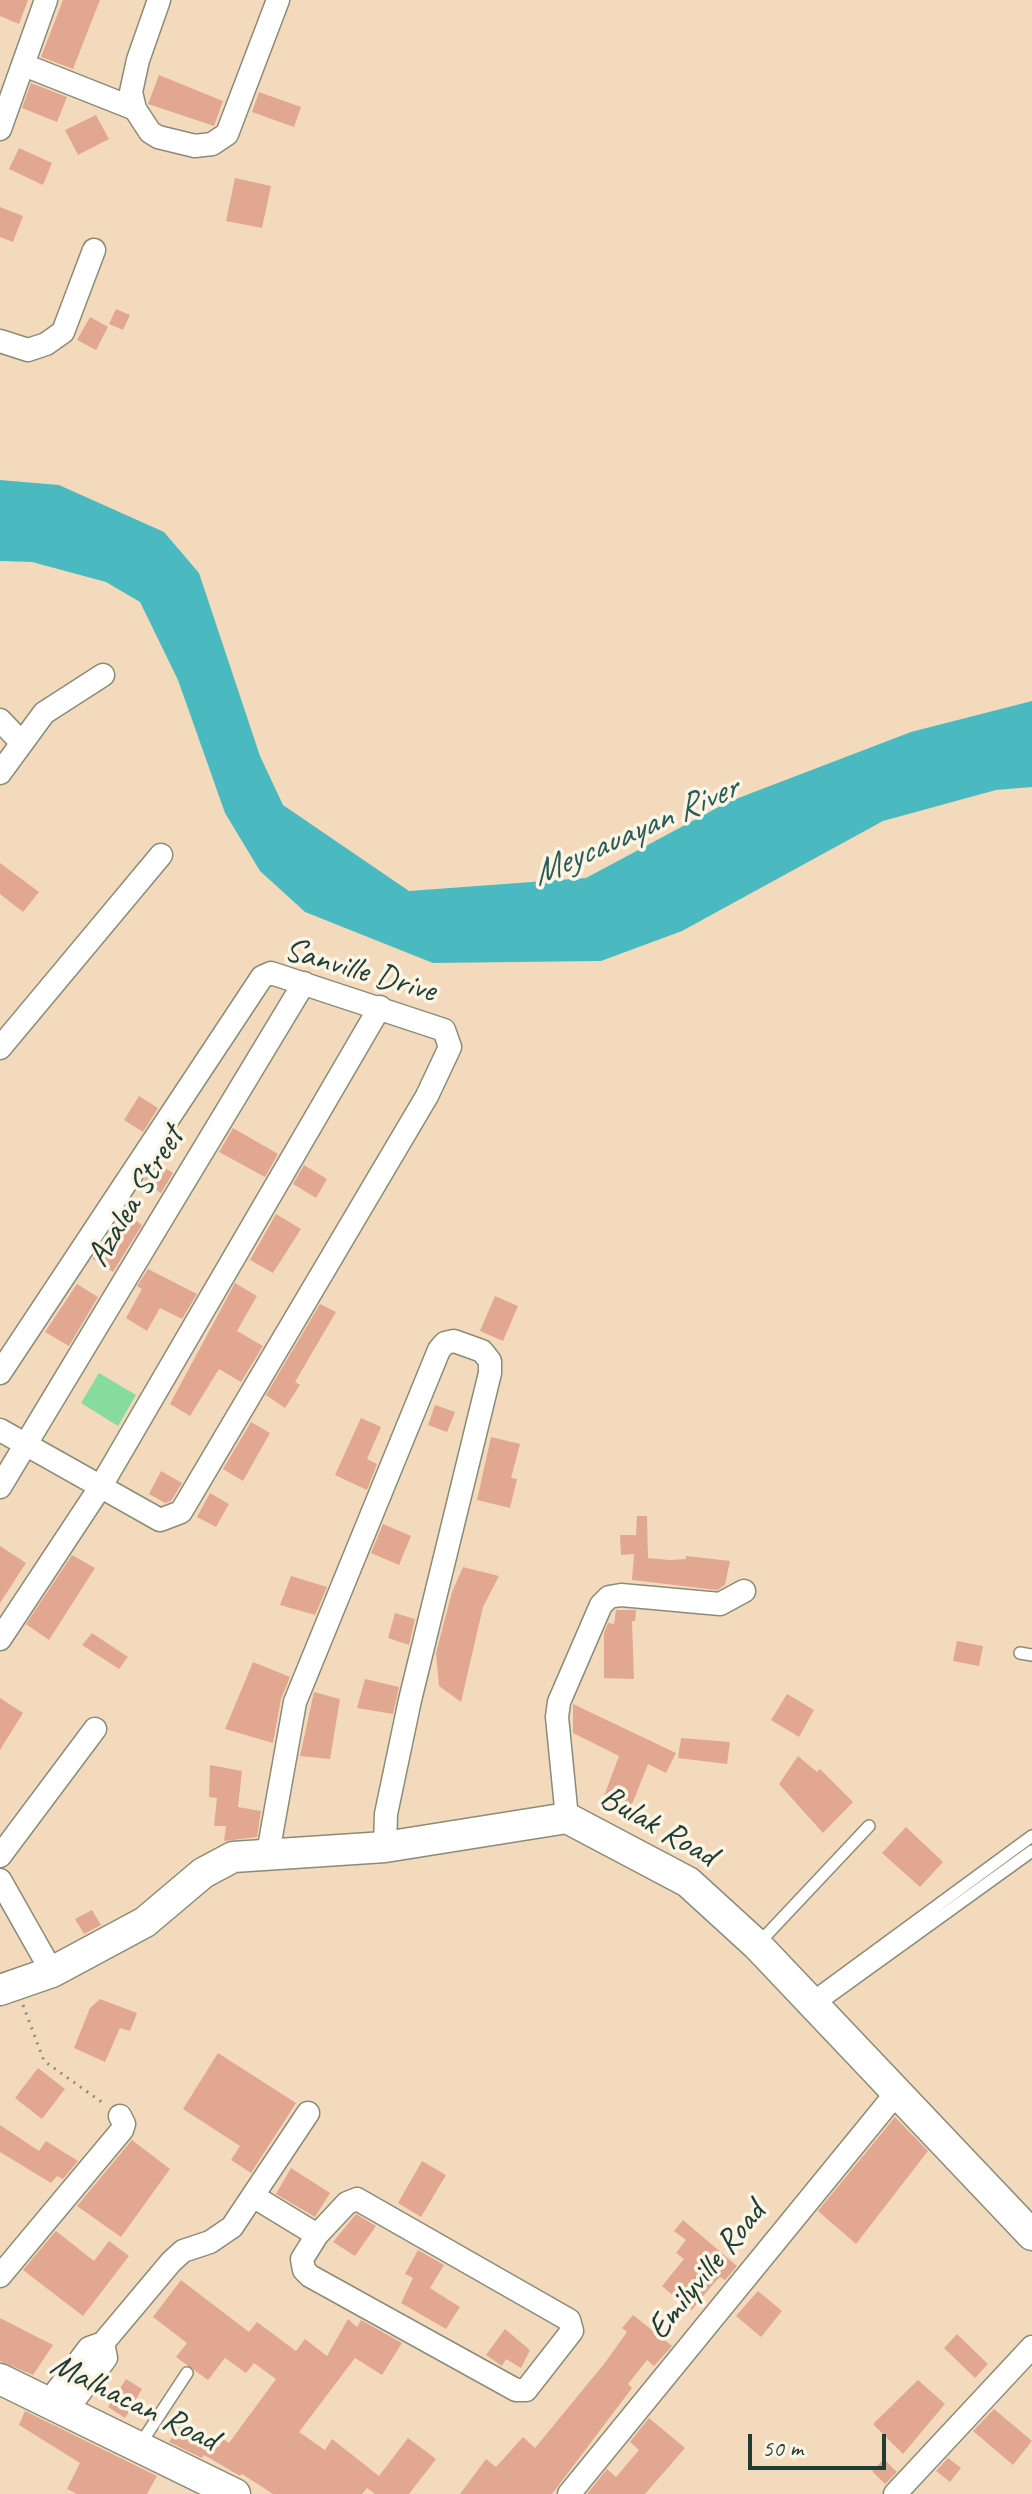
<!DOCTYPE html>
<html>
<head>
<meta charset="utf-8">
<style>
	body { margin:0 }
	#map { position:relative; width:1032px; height:2494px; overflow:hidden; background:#f4dabd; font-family:Caveat,sans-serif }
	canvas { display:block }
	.scale { position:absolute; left:748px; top:2434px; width:138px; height:36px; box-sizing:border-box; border:4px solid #1f3d34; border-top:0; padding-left:10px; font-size:24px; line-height:28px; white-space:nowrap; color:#1f3d34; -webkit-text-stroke:6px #fcf5e5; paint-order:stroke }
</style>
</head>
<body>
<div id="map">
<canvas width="1032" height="2494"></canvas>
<div class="scale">50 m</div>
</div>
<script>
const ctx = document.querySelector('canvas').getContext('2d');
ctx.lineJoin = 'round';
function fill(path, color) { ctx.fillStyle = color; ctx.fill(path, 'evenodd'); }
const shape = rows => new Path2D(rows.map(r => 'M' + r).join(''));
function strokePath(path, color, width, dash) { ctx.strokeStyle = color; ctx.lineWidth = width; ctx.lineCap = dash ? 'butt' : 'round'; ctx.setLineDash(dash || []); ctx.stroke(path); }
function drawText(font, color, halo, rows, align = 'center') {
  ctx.font = font + ' Caveat,sans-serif'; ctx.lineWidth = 7; ctx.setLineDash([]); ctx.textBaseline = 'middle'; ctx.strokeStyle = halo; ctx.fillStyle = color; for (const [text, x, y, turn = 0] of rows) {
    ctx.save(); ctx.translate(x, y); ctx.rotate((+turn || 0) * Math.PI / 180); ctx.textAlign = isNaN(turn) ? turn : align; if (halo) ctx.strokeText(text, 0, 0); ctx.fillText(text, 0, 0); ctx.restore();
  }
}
fill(shape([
	[99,1373,136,1395,118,1426,81,1403]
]), '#87db9d');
fill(shape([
	[0,480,59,485,164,532,199,573,260,756,283,805,409,891,586,878,728,802,911,732,1032,701,1032,787,996,790,883,821,682,931,601,961,433,963,305,912,260,871,225,813,178,680,140,602,106,582,32,562,0,561]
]), '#4bbac0');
fill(shape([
	[0,0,28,0,19,24,0,16],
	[63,0,100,0,73,69,41,57],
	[159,75,223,101,214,126,148,104],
	[31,83,67,97,57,122,22,108],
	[259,92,301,107,294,127,252,112],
	[96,115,109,139,78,155,65,130],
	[19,148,52,163,43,185,9,169],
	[235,178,271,186,262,228,226,221],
	[0,207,23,216,13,242,0,237],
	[116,309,130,315,123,330,109,324],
	[90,317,108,327,96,350,77,340],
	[0,863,39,892,23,912,0,894],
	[139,1096,158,1108,143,1132,124,1120],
	[233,1128,278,1154,265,1177,219,1152],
	[156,1162,173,1173,161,1193,143,1182],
	[304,1165,327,1179,316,1198,293,1184],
	[123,1212,142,1225,113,1272,93,1259],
	[276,1214,301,1229,273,1273,250,1260],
	[148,1269,197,1294,182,1319,160,1308,147,1331,126,1318,142,1289,137,1286],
	[235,1283,257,1296,237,1331,263,1346,241,1382,219,1369,190,1416,170,1404],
	[77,1284,98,1297,69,1346,45,1332],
	[495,1296,518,1306,503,1341,480,1331],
	[320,1304,336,1312,295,1382,300,1385,285,1408,266,1395],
	[435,1405,455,1412,447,1432,428,1425],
	[361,1418,381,1427,367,1459,377,1464,367,1490,335,1475],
	[251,1422,270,1433,243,1481,223,1469],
	[491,1437,520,1444,511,1478,517,1479,510,1508,477,1500],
	[161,1471,182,1483,171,1501,165,1503,149,1494],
	[210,1493,229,1504,216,1527,197,1517],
	[637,1516,647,1516,648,1558,670,1560,686,1559,686,1556,730,1561,725,1585,717,1590,632,1580,634,1554,621,1555,620,1535,636,1535],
	[383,1524,411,1536,399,1565,371,1553],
	[0,1546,26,1563,0,1603],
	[72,1555,95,1568,49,1640,26,1624],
	[463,1567,499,1576,483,1607,461,1702,439,1686,436,1653,452,1592],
	[291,1576,327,1587,315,1615,280,1605],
	[616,1610,636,1610,635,1621,632,1621,634,1679,604,1678,604,1633,608,1623,614,1624],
	[395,1613,415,1619,409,1645,388,1638],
	[92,1633,128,1657,119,1669,82,1645],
	[957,1641,983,1646,979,1666,953,1661],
	[253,1662,290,1677,281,1699,273,1743,225,1729],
	[365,1679,399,1687,393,1714,357,1708],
	[314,1692,340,1699,330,1759,300,1756],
	[787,1694,814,1710,799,1737,771,1720],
	[0,1698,23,1713,0,1750],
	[573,1704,676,1753,666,1773,648,1764,631,1807,604,1796,619,1756,573,1733],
	[681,1738,730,1742,727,1764,678,1758],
	[798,1756,817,1772,820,1769,853,1802,823,1833,779,1784],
	[210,1765,242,1771,238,1807,261,1811,257,1837,224,1841,226,1826,214,1826,217,1798,209,1797],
	[906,1827,943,1862,920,1887,882,1853],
	[92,1910,101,1925,84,1934,75,1919],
	[100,1999,137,2013,130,2031,120,2028,105,2062,74,2048,90,2008],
	[218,2053,296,2103,251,2173,231,2160,240,2146,183,2109],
	[38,2068,65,2089,42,2119,15,2098],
	[895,2117,928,2151,856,2244,818,2211],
	[0,2125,39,2151,46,2141,78,2161,63,2179,57,2176,51,2183,0,2152],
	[132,2140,170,2169,121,2237,77,2206],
	[422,2161,446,2175,421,2217,398,2203],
	[291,2168,330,2193,315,2217,276,2194],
	[356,2214,376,2226,355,2256,333,2242],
	[683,2220,737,2266,725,2280,720,2277,714,2283,691,2311,662,2286,684,2259,676,2253,686,2240,674,2231],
	[56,2231,94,2261,109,2241,129,2256,83,2316,23,2270],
	[418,2250,444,2265,430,2288,460,2307,446,2329,401,2303,413,2278,405,2274],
	[181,2280,249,2332,257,2322,296,2351,305,2339,327,2356,348,2319,357,2327,361,2320,402,2343,382,2375,355,2358,299,2432,325,2450,332,2439,379,2476,408,2438,436,2459,409,2494,375,2494,367,2488,362,2494,273,2494,242,2474,240,2476,204,2455,202,2458,169,2442,183,2421,219,2447,223,2439,229,2443,276,2379,254,2363,246,2373,225,2358,208,2380,176,2357,187,2343,153,2317],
	[758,2291,782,2311,761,2337,736,2316],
	[633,2315,672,2346,654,2366,647,2360,628,2384,632,2388,552,2494,460,2494,486,2459,496,2467,523,2437,535,2448,604,2364,627,2332,622,2328],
	[0,2318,53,2345,33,2375,0,2361],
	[505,2329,530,2350,521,2368,506,2359,502,2366,486,2355],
	[957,2334,988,2364,975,2378,944,2348],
	[126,2379,142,2389,125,2418,108,2407],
	[918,2380,945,2404,903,2454,873,2424],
	[994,2409,1032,2441,1013,2465,973,2431],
	[25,2411,157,2476,147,2494,77,2494,67,2489,80,2463,19,2425],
	[649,2418,685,2448,645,2494,587,2494,607,2469,616,2477,639,2450,630,2442],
	[948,2458,961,2468,950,2482,936,2471],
	[884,2459,897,2472,885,2484,872,2471]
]), '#e2a790');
const lane = shape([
	[1020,1653,1032,1655],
	[757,1945,869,1826],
	[810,1999,1032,1836],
	[817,2006,1032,1851],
	[139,2446,187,2373]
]);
const street = shape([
	[159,0,138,60,131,92,135,109,150,132,158,137,195,146,212,144,227,134,278,0],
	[34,69,135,109],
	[0,129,46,0],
	[0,341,28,350,46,344,63,332,94,250],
	[0,720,21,742],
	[0,773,44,713,103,675],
	[0,1048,161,855],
	[0,1373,262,977,271,973,444,1030,450,1047,427,1096,181,1512,160,1520,0,1430],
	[0,1487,304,983],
	[0,1639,101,1486,380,1007],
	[567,1818,557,1717,559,1702,601,1605,609,1597,621,1595,720,1604,744,1591],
	[268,1853,295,1702,439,1350,445,1343,454,1341,482,1351,490,1361,490,1373,410,1700,386,1814,385,1847],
	[0,1856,95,1729],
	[0,1880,52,1972],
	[253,2196,317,2235],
	[357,2199,569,2320,572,2331,526,2390,516,2390,310,2276,304,2270,302,2259,317,2235,347,2203,357,2199],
	[0,2276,122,2130,124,2124,120,2116],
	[47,2404,89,2348,103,2343,171,2262,183,2251,210,2242,232,2227,308,2113],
	[65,2412,106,2358,103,2343],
	[569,2494,898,2091],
	[895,2494,1032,2347]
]);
const secondary = shape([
	[0,1990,52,1972,145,1922,203,1873,233,1857,385,1847,567,1818,688,1882,757,1945,1032,2235],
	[0,2379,235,2494]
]);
strokePath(lane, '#8a8c78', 14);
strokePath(street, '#8a8c78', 25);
strokePath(secondary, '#8a8c78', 33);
strokePath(shape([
	[23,2005,44,2061,103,2103]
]), '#8a8c78', 3, [2, 6]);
strokePath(lane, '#fff', 11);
strokePath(street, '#fff', 22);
strokePath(secondary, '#fff', 30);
drawText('34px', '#1f3d34', '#fcf5e5', [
	["Sanville Drive",360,971,16],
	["Azalea Street",136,1197,-59],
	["Bulak Road",658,1827,30],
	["Emilyville Road",707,2271,-51],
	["Malhacan Road",134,2403,26]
]);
drawText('italic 36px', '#2a5c57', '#fcf5e5', [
	["Meycauayan River",635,832,-24]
]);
</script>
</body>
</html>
